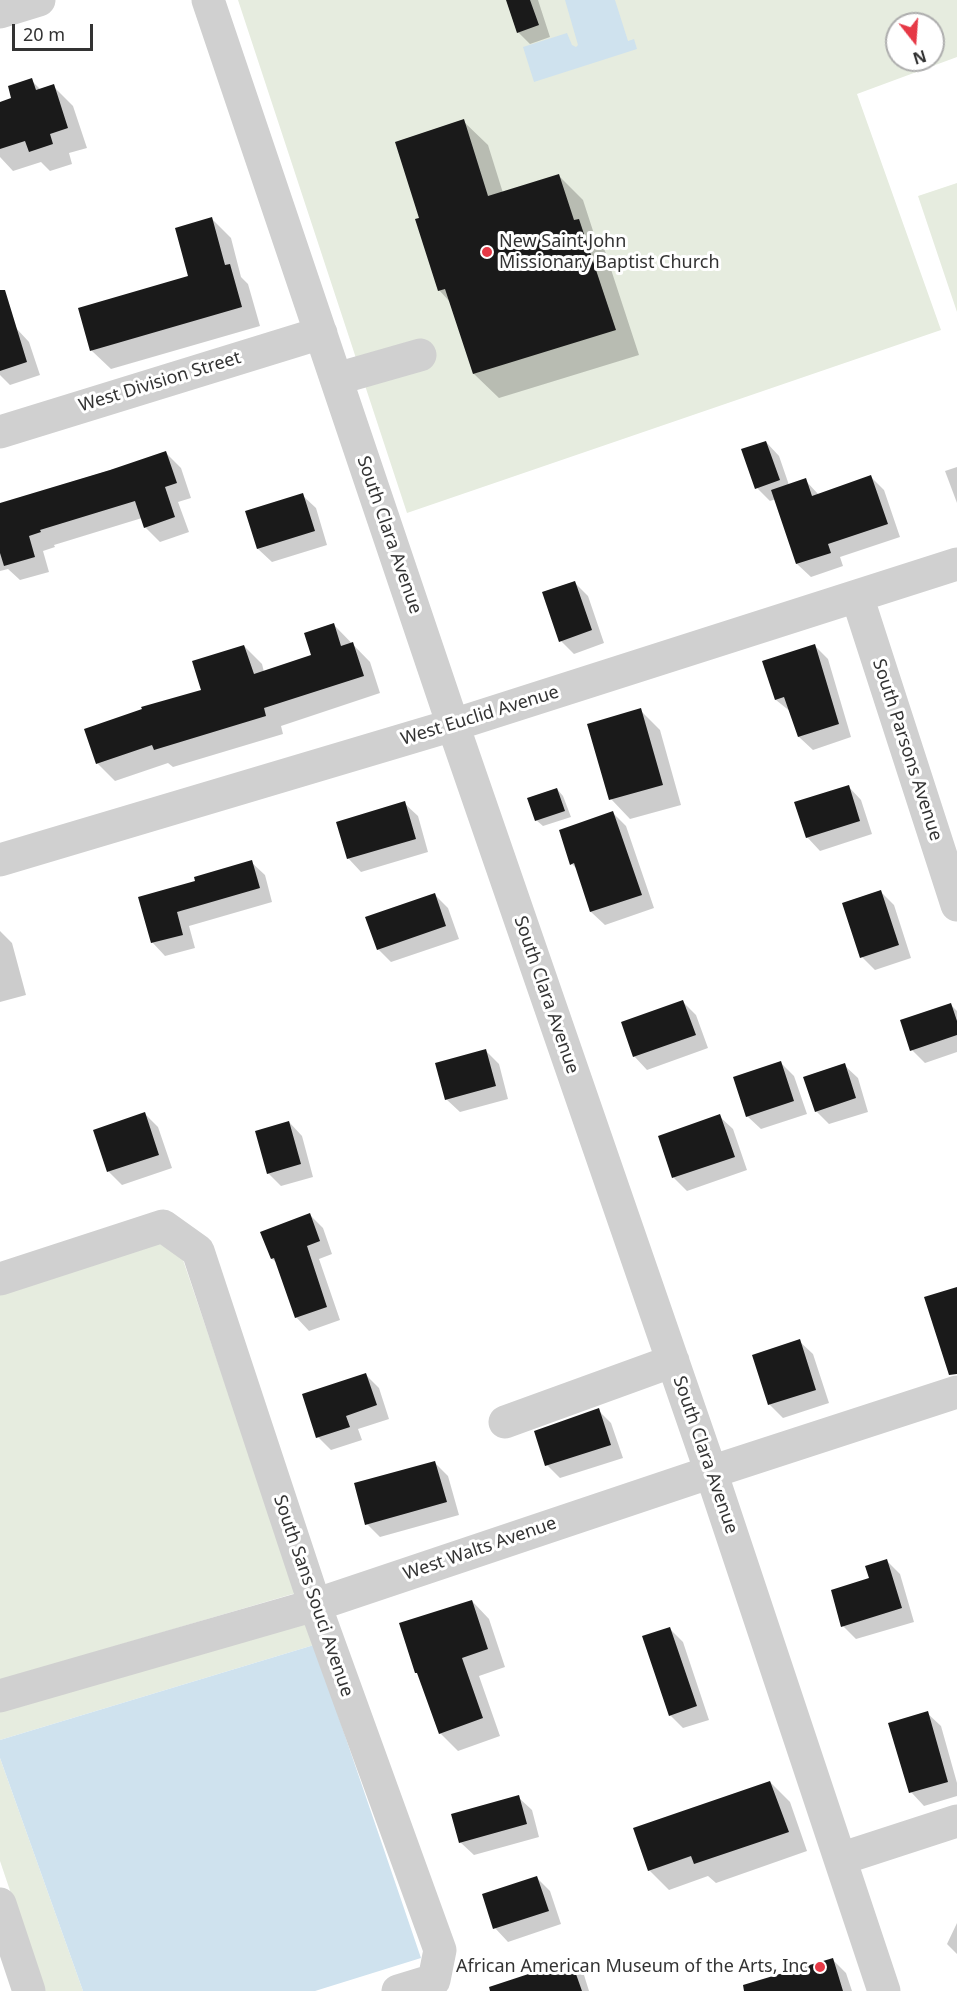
<!DOCTYPE html>
<html>
<head>
<meta charset="utf-8">
<style>
	body { margin:0 }
	#map { position:relative; width:957px; height:1991px; overflow:hidden; background:#fff; font-family:"Noto Sans",sans-serif }
	canvas { display:block }
	.north { position:absolute; left:885px; top:12px; width:60px; height:60px; box-sizing:border-box; background:#fff; border:2px solid #adadad; border-radius:50%; rotate:163deg; font-size:16px; font-weight:700; line-height:24px; text-align:center; color:#333 }
	.north::after { content:''; display:block; margin:auto; width:21px; height:27px; background:#e63946; clip-path:polygon(50% 0,100% 100%,50% 72%,0 100%) }
	.scale { position:absolute; left:12px; top:24px; width:81px; height:27px; box-sizing:border-box; border:3px solid #333; border-top:0; padding-left:8px; font-size:18px; line-height:21px; white-space:nowrap; color:#333; -webkit-text-stroke:4px #fff; paint-order:stroke }
</style>
</head>
<body>
<div id="map">
<canvas width="957" height="1991"></canvas>
<div class="north">N</div>
<div class="scale">20 m</div>
</div>
<script>
const ctx = document.querySelector('canvas').getContext('2d');
ctx.lineJoin = 'round';
function fill(path, color) { ctx.fillStyle = color; ctx.fill(path, 'evenodd'); }
const shape = rows => new Path2D(rows.map(r => 'M' + r).join(''));
function strokePath(path, color, width, dash) { ctx.strokeStyle = color; ctx.lineWidth = width; ctx.lineCap = dash ? 'butt' : 'round'; ctx.setLineDash(dash || []); ctx.stroke(path); }
function drawText(font, color, halo, rows, align = 'center') {
  ctx.font = font + ' "Noto Sans",sans-serif'; ctx.lineWidth = 6; ctx.setLineDash([]); ctx.textBaseline = 'middle'; ctx.strokeStyle = halo; ctx.fillStyle = color; for (const [text, x, y, turn = 0] of rows) {
    ctx.save(); ctx.translate(x, y); ctx.rotate((+turn || 0) * Math.PI / 180); ctx.textAlign = isNaN(turn) ? turn : align; if (halo) ctx.strokeText(text, 0, 0); ctx.fillText(text, 0, 0); ctx.restore();
  }
}
fill(shape([
	[238,0,957,0,957,57,857,94,941,330,407,513],
	[897,24,933,24,933,60,897,60],
	[957,183,957,312,918,196],
	[162,1243,182,1257,296,1593,0,1680,0,1295],
	[306,1623,314,1645,0,1740,0,1712],
	[0,1758,83,1991,44,1991,0,1861]
]), '#e6ecdf');
fill(shape([
	[565,0,615,0,628,41,634,39,637,49,534,82,523,47,567,33,572,45,576,47,578,45],
	[314,1645,421,1958,315,1991,83,1991,0,1758,0,1740]
]), '#cfe2ee');
fill(shape([
	[508,0,538,0,550,37,530,44,518,32],
	[31,80,41,90,53,86,73,106,87,148,69,153,72,164,50,171,41,162,13,171,0,157,0,103,13,99],
	[463,121,488,145,503,193,559,176,583,200,595,237,603,245,639,355,499,398,474,374,450,302,439,290,421,219],
	[212,219,231,238,241,277,248,284,260,326,111,369,92,351,80,309,190,277],
	[16,328,29,342,40,375,10,385,0,375,0,334],
	[766,442,779,456,789,485,805,480,819,495,871,477,884,490,900,537,840,557,843,566,811,577,797,564,776,499,770,501,757,488],
	[166,453,181,468,191,498,178,502,189,532,160,542,145,527,142,518,54,545,55,547,43,551,49,572,20,580,8,569,0,571,0,504],
	[957,467,957,503,945,471],
	[302,495,316,508,327,545,272,562,258,549,247,512],
	[574,582,588,596,604,643,574,654,561,641],
	[334,625,370,662,380,693,281,726,283,734,173,767,168,763,115,781,97,763,203,691,244,646,262,664,264,672,313,656],
	[815,646,828,659,851,737,813,750,799,737,791,712,776,700,764,662],
	[640,710,660,730,681,805,630,819,611,799],
	[848,786,861,800,872,834,820,851,807,837],
	[557,789,563,796,571,817,543,826,536,820],
	[404,803,418,816,428,852,361,872,348,858],
	[613,813,626,826,654,908,605,925,591,912,578,870,572,864],
	[251,862,265,875,272,902,189,926,195,948,165,956,152,942,197,882],
	[881,892,894,905,911,958,875,970,862,957],
	[435,895,448,908,459,939,391,962,378,949],
	[0,931,12,943,26,995,0,1002],
	[683,1002,696,1015,708,1048,647,1070,634,1056],
	[950,1004,957,1011,957,1052,925,1063,912,1050],
	[485,1050,499,1064,508,1099,460,1112,446,1099],
	[780,1062,794,1076,807,1114,761,1129,747,1116],
	[844,1065,858,1078,868,1112,829,1124,816,1111],
	[145,1114,158,1127,172,1168,122,1185,109,1172,95,1131],
	[719,1116,733,1129,747,1170,687,1191,674,1178,660,1137],
	[289,1122,302,1136,313,1177,281,1186,268,1173],
	[310,1215,323,1228,332,1254,319,1259,340,1320,309,1331,296,1317,277,1263,272,1259,262,1233],
	[799,1341,813,1354,829,1403,783,1418,770,1405,754,1356],
	[365,1374,379,1388,389,1419,358,1429,362,1440,331,1450,318,1437],
	[598,1410,611,1423,623,1458,560,1478,547,1465],
	[435,1463,448,1476,459,1515,380,1537,367,1524],
	[887,1561,900,1574,914,1622,856,1639,843,1626,871,1579],
	[472,1601,489,1619,505,1667,479,1676,500,1736,458,1751,440,1733,420,1676,416,1672],
	[670,1629,683,1642,709,1720,683,1728,670,1715],
	[927,1713,941,1726,957,1783,957,1796,924,1806,911,1792],
	[770,1782,790,1802,807,1851,716,1883,708,1876,669,1890,649,1870],
	[518,1797,532,1810,539,1837,474,1855,460,1842],
	[537,1878,550,1891,561,1924,508,1942,495,1928],
	[957,1923,957,1954,947,1944],
	[833,1960,846,1973,852,1991,780,1991],
	[571,1961,584,1975,589,1991,502,1991]
]), '#0003');
fill(shape([
	[506,0,530,0,539,25,517,33],
	[32,78,36,90,54,84,68,128,50,134,53,144,29,152,25,141,0,149,0,102,11,98,8,86],
	[464,119,488,196,559,174,574,220,579,219,616,330,473,374,445,289,438,291,415,219,419,218,395,142],
	[212,217,225,265,230,264,242,307,90,351,78,308,188,276,175,228],
	[0,290,5,290,27,362,0,371],
	[766,441,780,480,755,489,741,449],
	[166,451,177,483,165,487,175,517,144,528,135,501,40,530,41,532,29,536,35,557,4,566,0,553,0,503,110,470],
	[871,475,888,524,828,544,831,553,796,564,771,490,806,478,812,496],
	[303,493,315,531,257,549,245,511],
	[575,581,592,630,559,642,542,592],
	[334,623,341,646,353,642,364,676,264,708,266,716,154,750,152,745,96,764,84,729,142,709,141,707,201,690,192,661,244,645,254,674,311,655,304,633],
	[815,644,839,724,798,737,784,697,775,700,762,661],
	[641,708,663,785,609,800,587,724],
	[849,785,860,821,806,838,794,802],
	[557,788,565,811,535,821,527,798],
	[405,801,416,839,347,859,336,822],
	[613,811,642,895,590,912,574,863,570,865,559,830],
	[252,860,260,888,177,912,183,935,151,943,138,897,195,881,194,877],
	[881,890,899,945,860,958,842,903],
	[435,893,446,926,377,950,365,917],
	[683,1000,696,1035,633,1057,621,1022],
	[951,1003,957,1021,957,1035,910,1051,900,1020],
	[486,1049,496,1086,445,1100,435,1063],
	[781,1061,794,1101,746,1117,733,1077],
	[845,1063,856,1098,815,1112,803,1077],
	[145,1112,159,1155,107,1172,93,1130],
	[720,1114,735,1157,672,1178,658,1136],
	[289,1121,301,1164,267,1174,255,1131],
	[310,1213,320,1241,307,1246,327,1307,295,1318,274,1258,271,1259,260,1232],
	[957,1287,957,1374,949,1375,924,1297],
	[800,1339,816,1390,768,1405,752,1355],
	[366,1373,377,1405,346,1416,350,1427,316,1438,302,1394],
	[599,1408,611,1445,545,1466,534,1431],
	[435,1461,447,1502,365,1525,354,1483],
	[887,1559,902,1608,841,1627,831,1590,869,1578,865,1566],
	[472,1600,488,1649,462,1658,483,1718,439,1734,417,1673,415,1673,399,1623],
	[670,1627,697,1706,669,1716,642,1636],
	[928,1711,948,1782,909,1793,888,1723],
	[770,1781,789,1832,694,1864,691,1856,648,1871,633,1828],
	[519,1795,527,1824,459,1843,451,1814],
	[537,1876,549,1911,493,1929,482,1894],
	[833,1958,843,1991,744,1991,743,1985],
	[571,1960,582,1991,490,1991,489,1987]
]), '#1a1a1a');
strokePath(shape([
	[208,0,453,725,711,1472,884,1991],
	[0,12,39,0],
	[336,379,420,355],
	[0,432,321,333],
	[857,596,957,905],
	[0,860,453,725,957,564],
	[0,1279,163,1226,198,1251,315,1605,440,1950,434,1980,398,1991],
	[505,1422,673,1361],
	[0,1696,315,1605,711,1472,957,1392],
	[840,1859,957,1821],
	[0,1904,29,1991]
]), '#d0d0d0', 33);
for (const [x, y, r, color] of [
	[487,252,6,"#e63946"],
	[820,1967,6,"#e63946"]
]) { const dot = new Path2D(); dot.arc(x, y, r, 0, 2 * Math.PI); ctx.fillStyle = color; ctx.fill(dot); strokePath(dot, '#fff', 2); }
drawText('18px', '#333', '#fff', [
	["New Saint John",499,242],
	["Missionary Baptist Church",499,263],
	["African American Museum of the Arts, Inc",808,1967,"right"]
], 'left');
drawText('18px', '#333', '#fff', [
	["West Division Street",160,382,-17],
	["South Clara Avenue",389,535,71],
	["West Euclid Avenue",480,716,-17],
	["South Parsons Avenue",907,750,72],
	["South Clara Avenue",546,995,71],
	["South Clara Avenue",705,1455,71],
	["West Walts Avenue",480,1549,-19],
	["South Sans Souci Avenue",313,1596,71]
]);
</script>
</body>
</html>
